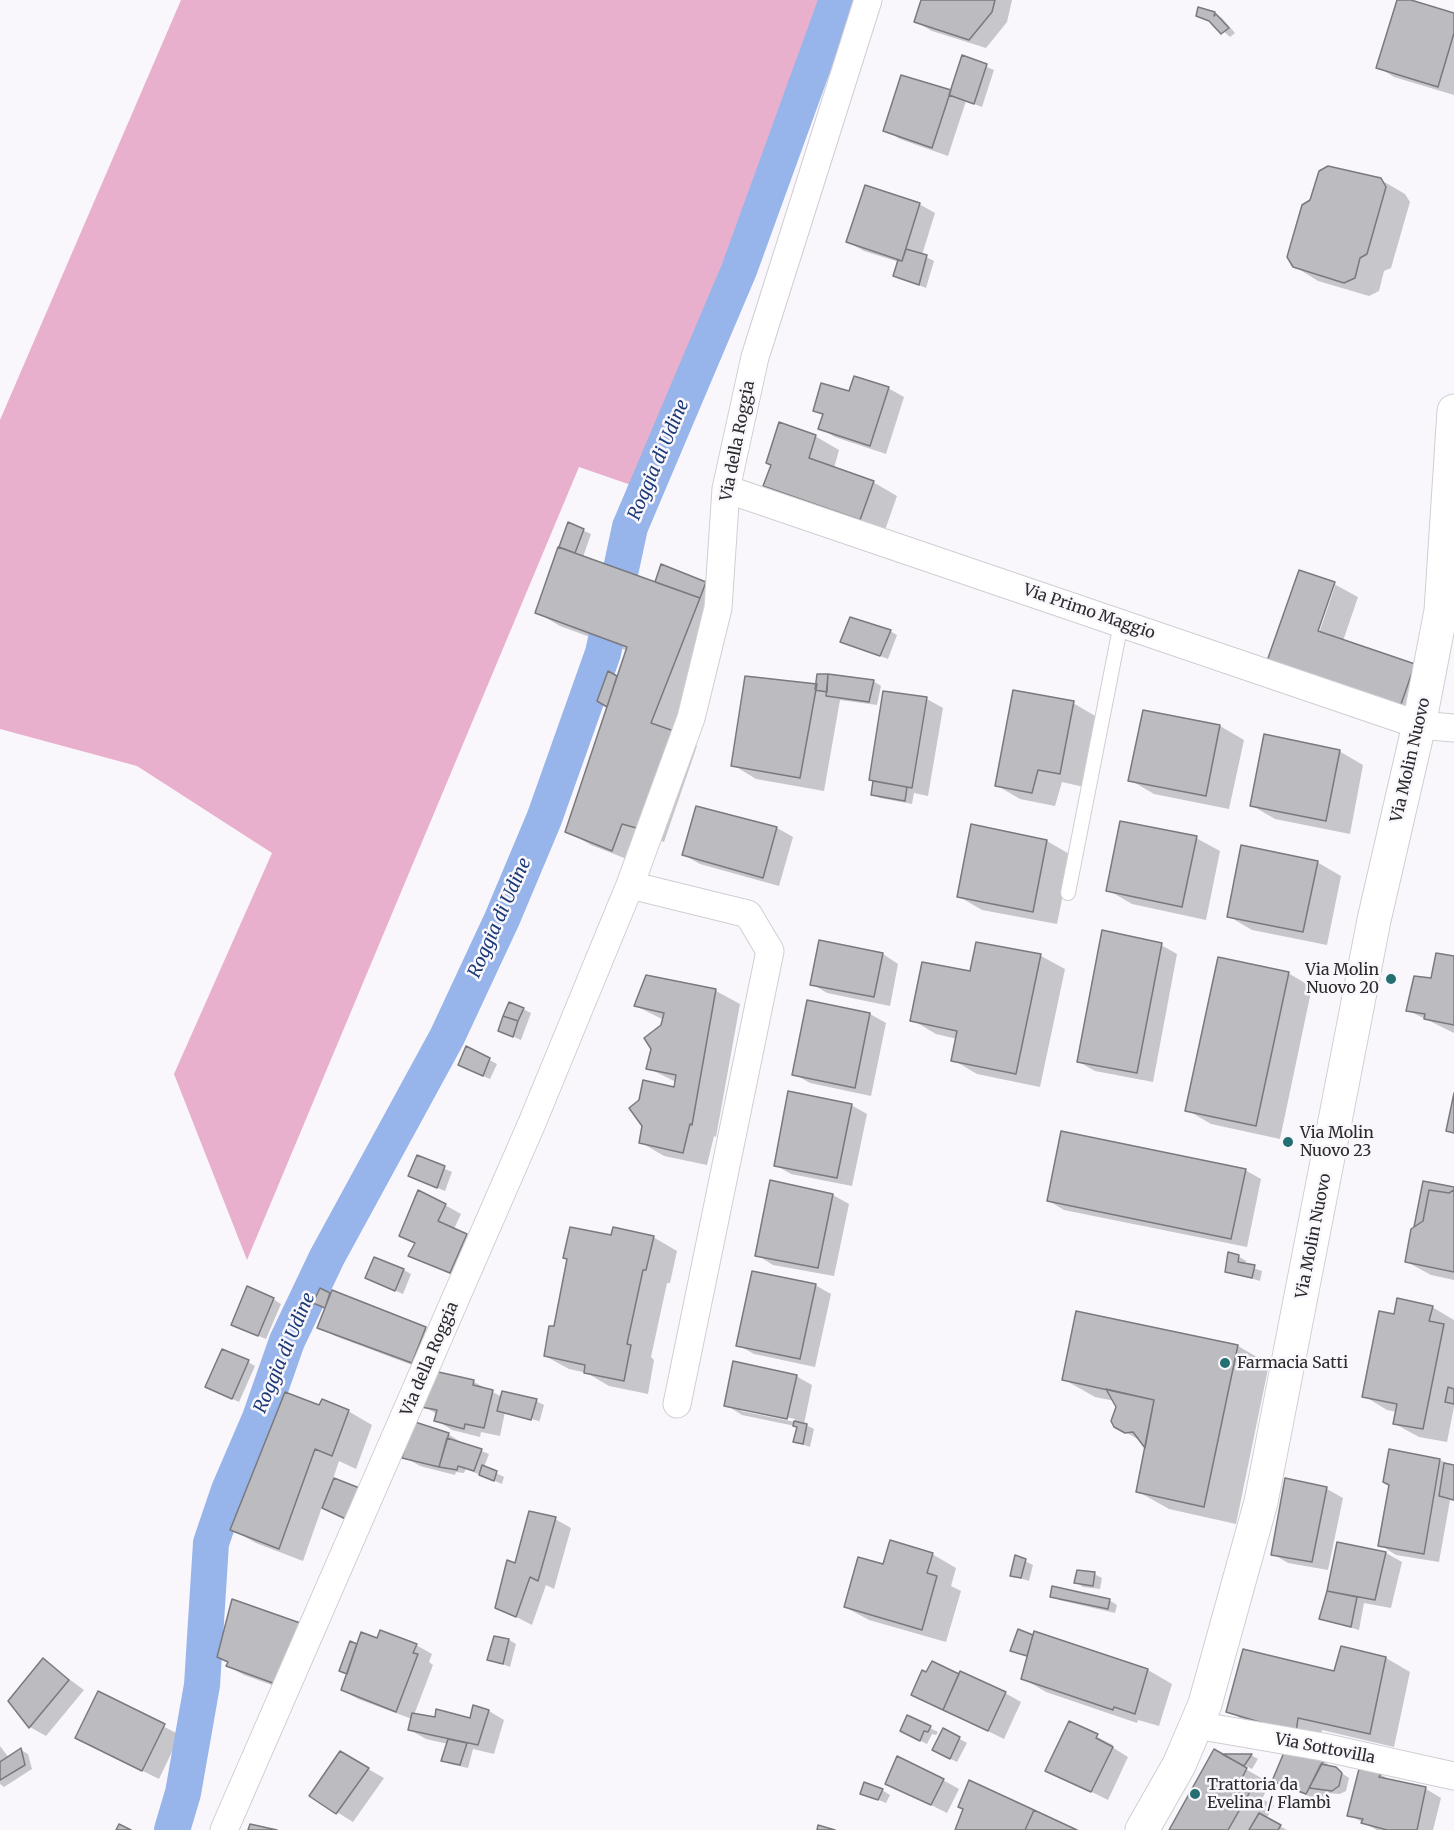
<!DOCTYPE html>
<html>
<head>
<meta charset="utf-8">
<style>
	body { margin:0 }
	canvas { display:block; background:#f9f7fc }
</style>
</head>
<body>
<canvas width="1454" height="1830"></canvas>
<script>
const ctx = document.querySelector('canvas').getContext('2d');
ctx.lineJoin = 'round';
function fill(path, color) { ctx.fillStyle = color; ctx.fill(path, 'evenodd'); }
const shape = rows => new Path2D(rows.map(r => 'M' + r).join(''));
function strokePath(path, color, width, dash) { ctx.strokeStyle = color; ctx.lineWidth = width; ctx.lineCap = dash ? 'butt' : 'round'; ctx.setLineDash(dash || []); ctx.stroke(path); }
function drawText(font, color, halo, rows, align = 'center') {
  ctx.font = font + ' Merriweather,serif'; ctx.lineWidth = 5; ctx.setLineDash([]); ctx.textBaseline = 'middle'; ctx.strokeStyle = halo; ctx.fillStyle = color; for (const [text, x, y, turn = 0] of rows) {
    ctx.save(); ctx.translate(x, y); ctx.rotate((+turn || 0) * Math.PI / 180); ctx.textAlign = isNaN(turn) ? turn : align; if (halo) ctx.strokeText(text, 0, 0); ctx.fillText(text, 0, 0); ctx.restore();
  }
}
fill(shape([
	[181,0,822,0,768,154,631,485,579,467,247,1260,174,1074,272,853,137,766,0,729,0,420]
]), '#e9b0ce');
fill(shape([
	[923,0,1012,0,1007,22,986,48,932,31,916,22],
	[1398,0,1454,15,1454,95,1394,77,1378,67],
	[1214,13,1222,18,1235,33,1230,37,1213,22,1197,16],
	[963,57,994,70,982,107,966,101,948,156,900,139,885,130,952,92],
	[1381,180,1405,194,1410,202,1391,268,1384,271,1379,291,1369,296,1318,281,1294,266],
	[919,204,935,213,922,255,934,261,926,288,895,276,899,262,864,251,848,242],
	[888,388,904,397,886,454,835,437,820,428,824,416,814,410,850,393],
	[815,436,839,450,834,468,873,482,897,496,884,533,789,499,765,486,772,465],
	[569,524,591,534,583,557,656,583,705,583,713,588,676,734,697,746,664,842,646,836,637,863,591,845,567,831,609,706,609,673,618,678,628,651,560,626,536,612],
	[1300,572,1334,584,1358,597,1343,641,1414,666,1438,679,1424,720,1292,674,1268,660],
	[1332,586,1335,586,1317,639,1314,638],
	[890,631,897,635,888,659,841,641],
	[873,681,881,686,877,705,840,700,824,791,756,779,733,765,818,686],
	[884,693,927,699,943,708,928,796,914,793,912,804,880,798,872,794,875,782,870,779],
	[1073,703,1097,717,1084,787,1062,782,1055,806,1020,799,996,785],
	[1144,712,1220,726,1244,740,1229,809,1154,794,1130,780],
	[1339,751,1363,765,1350,834,1275,819,1251,805],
	[697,808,777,828,793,837,779,886,700,864,684,855],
	[1196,838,1220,851,1206,920,1132,904,1108,890],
	[1047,841,1071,855,1057,924,982,910,958,896],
	[1317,862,1341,876,1327,945,1252,930,1228,916],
	[977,944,1041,956,1065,969,1040,1087,977,1074,953,1060,957,1039,936,1034,912,1020,971,973],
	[1161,945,1177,954,1153,1082,1095,1071,1079,1062],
	[883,954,898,964,890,1006,827,993,812,984],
	[1454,958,1454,1033,1407,1010],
	[1288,973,1312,987,1280,1139,1211,1124,1187,1110],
	[716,991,740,1004,716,1137,714,1136,707,1165,664,1156,640,1142,675,1089,676,1082,648,1068,664,1020,636,1006],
	[808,1002,870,1014,886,1023,871,1096,810,1083,794,1074],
	[523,1009,531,1013,521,1040,507,1034],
	[467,1048,497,1064,490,1079,467,1069],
	[851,1105,867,1114,852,1186,791,1174,775,1165],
	[418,1157,452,1172,445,1191,418,1180],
	[1245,1170,1261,1179,1247,1247,1064,1210,1049,1201],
	[1424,1183,1454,1188,1454,1280,1431,1275,1407,1262],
	[833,1195,849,1204,834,1276,773,1265,757,1255],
	[445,1205,461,1214,454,1229,482,1244,466,1281,410,1256,416,1244,401,1235],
	[612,1237,653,1237,677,1251,670,1283,667,1283,651,1357,654,1360,648,1394,609,1386,587,1373,569,1369,545,1356,555,1328],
	[1238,1256,1246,1261,1245,1265,1262,1271,1260,1281,1227,1271],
	[404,1270,411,1274,403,1294,375,1282],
	[815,1285,831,1294,815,1367,754,1354,738,1345],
	[321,1290,425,1328,441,1338,428,1371,335,1336,319,1327,326,1308,315,1302],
	[273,1299,281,1304,266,1339,241,1329],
	[1432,1307,1454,1320,1454,1407,1447,1442,1419,1437,1395,1424,1397,1412,1387,1410,1364,1396,1395,1316],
	[1077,1312,1238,1346,1269,1364,1236,1524,1169,1509,1137,1491,1146,1448,1141,1441,1115,1426,1118,1407,1115,1401,1095,1397,1063,1379],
	[248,1362,255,1366,239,1402,215,1391],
	[435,1373,474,1382,502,1397,536,1401,544,1405,539,1423,539,1421,505,1412,500,1436,481,1432,480,1437,452,1430,436,1420,437,1414,423,1406],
	[796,1376,812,1385,804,1424,814,1429,810,1447,795,1442,798,1427,795,1426,742,1415,726,1405],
	[741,1408,795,1419,795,1422,741,1411],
	[320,1407,348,1411,372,1425,356,1469,339,1461,333,1479,361,1490,322,1507,303,1561,256,1543,232,1530],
	[448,1434,464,1444,489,1454,484,1467,504,1477,502,1484,466,1469,464,1473,456,1472,455,1475,420,1466,404,1457],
	[1391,1451,1440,1460,1454,1466,1454,1501,1450,1500,1439,1562,1396,1555,1380,1545,1390,1485],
	[1286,1480,1327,1489,1343,1498,1328,1570,1288,1563,1273,1554],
	[555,1519,571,1528,554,1589,546,1585,532,1625,497,1607,516,1565],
	[1338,1544,1386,1553,1402,1562,1391,1608,1364,1603,1359,1630,1321,1619],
	[932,1554,956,1568,951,1586,961,1591,946,1642,869,1620,845,1607,884,1566],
	[1025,1561,1033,1565,1029,1581,1011,1575],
	[1094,1574,1102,1578,1100,1589,1083,1587,1076,1582],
	[1052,1596,1109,1600,1117,1605,1115,1613,1059,1600],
	[1035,1633,1148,1670,1172,1684,1159,1726,1138,1720,1137,1723,1046,1692,1022,1678,1028,1657,1012,1650,1034,1637],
	[378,1640,416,1645,432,1654,429,1662,433,1665,414,1715,436,1719,471,1719,489,1711,504,1720,494,1754,473,1749,468,1768,450,1764,442,1760,448,1744,426,1739,410,1730,412,1719,358,1699,342,1690,358,1646],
	[509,1640,516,1644,510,1667,489,1659],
	[1386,1658,1410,1672,1394,1747,1322,1730,1319,1746,1252,1725,1228,1711],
	[43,1660,84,1690,46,1736,30,1727,10,1701],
	[229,1663,297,1694,244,1675,228,1666],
	[99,1693,180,1735,159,1779,93,1746],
	[1005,1693,1021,1702,1004,1739,947,1711],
	[908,1717,938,1732,936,1735,932,1734,927,1744,909,1735],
	[1070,1723,1113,1745,1112,1747,1128,1757,1108,1800,1047,1770],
	[944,1730,967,1743,957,1762,941,1754],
	[0,1746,9,1758,21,1750,28,1754,32,1769,4,1787,0,1784],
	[340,1753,384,1778,353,1822,311,1796],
	[1222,1755,1251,1755,1258,1759,1252,1769,1237,1761,1235,1763,1270,1783,1262,1799,1274,1805,1266,1819,1287,1830,1171,1830],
	[1323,1761,1349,1778,1346,1791,1340,1794,1327,1793,1322,1802,1274,1781],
	[1380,1774,1393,1782,1426,1789,1441,1798,1433,1830,1377,1830,1349,1815],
	[943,1780,959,1789,947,1813,887,1783],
	[882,1790,890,1795,886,1803,862,1793]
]), '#0003');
strokePath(shape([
	[172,1830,183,1793,202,1685,211,1543,229,1490,260,1418,287,1341,327,1257,447,1037,502,919,544,819,603,653,630,527,739,270,837,0]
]), '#97b5ea', 36);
const building = shape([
	[921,0,995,0,992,12,969,40,914,22,921,0],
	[1397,0,1411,0,1454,13,1454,33,1438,87,1376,68,1397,0],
	[1198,7,1215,12,1214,16,1216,14,1229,28,1221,34,1209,21,1196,16,1198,7],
	[962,55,987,64,974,104,949,95,962,55],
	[901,75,951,90,932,148,883,131,901,75],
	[1328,166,1381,178,1386,187,1367,254,1360,258,1355,278,1344,283,1293,267,1287,257,1302,205,1310,200,1319,171,1328,166],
	[865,185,920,203,902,261,846,242,865,185],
	[906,249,927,255,919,285,893,276,898,260,902,261,906,249],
	[854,376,889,387,870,446,818,429,823,414,813,411,821,383,849,391,854,376],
	[779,422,816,435,809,458,874,481,860,520,763,486,771,465,766,463,779,422],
	[568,522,584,529,575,553,559,547,568,522],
	[558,547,700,598,651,723,674,731,640,829,622,824,612,851,565,832,627,647,535,613,558,547],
	[661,564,706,582,700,598,655,582,661,564],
	[1299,570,1335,582,1318,631,1415,664,1400,707,1267,661,1299,570],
	[850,617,891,630,880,656,840,642,850,617],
	[608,671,617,676,607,707,597,701,608,671],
	[817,674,828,674,827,692,815,690,817,674],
	[828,674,874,680,869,702,826,696,828,674],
	[745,676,817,684,800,778,731,766,745,676],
	[1013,690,1074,701,1060,774,1038,770,1032,793,995,786,1013,690],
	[883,691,927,697,912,788,869,780,883,691],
	[1143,710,1220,725,1206,796,1128,781,1143,710],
	[1264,734,1340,750,1326,821,1250,806,1264,734],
	[873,781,907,787,905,801,871,795,873,781],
	[696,806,777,827,763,878,682,855,696,806],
	[1120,821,1197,836,1182,907,1106,891,1120,821],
	[971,824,1047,840,1033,912,957,897,971,824],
	[1241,845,1318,861,1303,932,1227,917,1241,845],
	[1102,930,1162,943,1137,1073,1077,1062,1102,930],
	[819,940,883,953,874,997,810,985,819,940],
	[976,942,1041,954,1016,1074,951,1061,957,1031,910,1021,922,962,970,971,976,942],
	[1436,953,1454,956,1454,1025,1424,1019,1425,1014,1406,1011,1414,976,1431,978,1436,953],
	[1218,957,1289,972,1256,1126,1185,1111,1218,957],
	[646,975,716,989,692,1125,690,1124,683,1153,639,1143,642,1126,629,1108,639,1100,643,1080,674,1087,676,1075,646,1069,651,1049,644,1038,661,1025,664,1013,634,1006,646,975],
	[807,1000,870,1013,855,1088,792,1075,807,1000],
	[509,1002,524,1008,518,1021,503,1016,509,1002],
	[503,1016,518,1021,513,1037,498,1031,503,1016],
	[466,1046,490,1058,483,1076,458,1065,466,1046],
	[788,1091,852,1104,837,1178,774,1166,788,1091],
	[1454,1093,1454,1133,1446,1131,1454,1093],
	[1061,1131,1246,1169,1231,1239,1047,1201,1061,1131],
	[417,1155,445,1166,437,1188,408,1176,417,1155],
	[770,1180,833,1194,818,1268,755,1256,770,1180],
	[1423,1181,1454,1187,1454,1190,1449,1193,1429,1190,1423,1221,1414,1227,1423,1181],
	[418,1190,446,1204,438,1221,467,1234,450,1273,408,1256,415,1243,399,1236,418,1190],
	[1429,1190,1449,1193,1454,1190,1454,1272,1405,1262,1411,1229,1423,1221,1429,1190],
	[570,1227,611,1235,613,1227,654,1236,646,1270,643,1270,627,1344,631,1345,624,1381,584,1373,585,1365,544,1356,549,1326,554,1326,567,1259,563,1258,570,1227],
	[1228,1252,1239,1255,1238,1262,1255,1265,1252,1278,1225,1272,1228,1252],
	[374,1257,404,1269,395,1291,365,1278,374,1257],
	[752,1271,816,1284,800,1359,736,1346,752,1271],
	[247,1286,274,1298,258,1336,231,1325,247,1286],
	[320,1288,330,1293,325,1308,313,1303,320,1288],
	[332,1290,426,1327,412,1363,317,1328,332,1290],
	[1397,1298,1433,1306,1429,1321,1444,1324,1423,1429,1393,1424,1397,1404,1362,1397,1379,1311,1394,1314,1397,1298],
	[1076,1311,1238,1345,1204,1507,1136,1492,1154,1400,1062,1380,1076,1311],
	[222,1349,249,1360,232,1399,205,1387,222,1349],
	[733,1361,797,1375,787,1419,724,1406,733,1361],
	[434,1371,474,1380,473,1385,493,1390,484,1428,465,1424,464,1429,434,1421,437,1410,421,1407,434,1371],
	[1448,1387,1454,1389,1454,1404,1445,1402,1448,1387],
	[1106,1389,1154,1400,1145,1448,1133,1432,1125,1433,1114,1427,1111,1421,1116,1407,1106,1389],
	[502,1391,537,1399,531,1420,497,1411,502,1391],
	[285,1392,319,1405,322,1399,349,1410,332,1456,315,1449,279,1549,230,1530,285,1392],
	[412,1421,449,1433,439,1467,402,1458,412,1421],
	[794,1421,807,1424,803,1444,793,1442,797,1427,793,1426,794,1421],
	[447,1438,482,1449,474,1471,458,1466,457,1470,439,1467,447,1438],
	[1389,1449,1440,1459,1424,1554,1378,1546,1389,1485,1383,1482,1389,1449],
	[1444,1463,1454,1465,1454,1500,1439,1496,1444,1463],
	[482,1465,497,1471,494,1481,479,1475,482,1465],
	[334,1478,362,1489,350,1521,322,1508,334,1478],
	[1285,1478,1327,1487,1312,1562,1271,1555,1285,1478],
	[529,1511,556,1517,538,1581,530,1577,516,1617,495,1608,507,1560,515,1563,529,1511],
	[890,1540,933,1553,927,1573,937,1576,922,1630,844,1607,858,1557,883,1564,890,1540],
	[1337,1542,1386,1552,1375,1600,1327,1591,1337,1542],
	[1015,1555,1026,1559,1021,1578,1010,1576,1015,1555],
	[1077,1570,1095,1572,1093,1586,1074,1583,1077,1570],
	[1052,1586,1110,1599,1108,1609,1050,1597,1052,1586],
	[1327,1591,1357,1597,1351,1627,1319,1619,1327,1591],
	[232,1599,303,1624,281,1686,226,1666,228,1662,217,1657,232,1599],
	[1018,1629,1033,1635,1027,1656,1010,1651,1018,1629],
	[380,1630,417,1644,413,1653,418,1654,396,1712,341,1690,361,1632,377,1638,380,1630],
	[1034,1631,1148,1669,1135,1714,1114,1707,1113,1710,1021,1679,1034,1631],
	[494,1636,509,1639,503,1664,487,1660,494,1636],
	[350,1641,357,1644,347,1674,339,1671,350,1641],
	[1341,1646,1386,1657,1370,1734,1298,1718,1296,1733,1226,1712,1243,1649,1334,1671,1341,1646],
	[43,1658,69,1680,29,1728,8,1701,43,1658],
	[932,1661,959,1674,943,1710,911,1695,922,1670,926,1672,932,1661],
	[960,1671,1006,1692,988,1731,943,1710,960,1671],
	[98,1691,165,1724,142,1771,75,1738,98,1691],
	[473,1705,489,1710,478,1745,408,1730,412,1713,435,1717,436,1709,470,1718,473,1705],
	[907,1715,931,1726,928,1732,924,1731,920,1741,900,1731,907,1715],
	[1069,1721,1098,1734,1096,1738,1113,1747,1091,1792,1045,1771,1069,1721],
	[943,1728,960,1737,950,1759,932,1750,943,1728],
	[448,1739,467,1743,460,1765,441,1761,448,1739],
	[21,1748,25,1765,0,1780,0,1762,21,1748],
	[1214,1749,1247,1768,1239,1784,1251,1790,1228,1830,1169,1830,1214,1749],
	[1285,1750,1324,1760,1306,1794,1272,1781,1285,1750],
	[340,1751,369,1768,336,1814,309,1796,340,1751],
	[1222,1754,1252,1754,1244,1766,1222,1754],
	[897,1756,944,1779,931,1805,885,1784,897,1756],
	[1321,1764,1336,1767,1342,1773,1339,1786,1332,1791,1309,1788,1321,1764],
	[1359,1769,1381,1773,1379,1777,1426,1787,1417,1830,1387,1830,1361,1823,1363,1819,1347,1816,1359,1769],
	[969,1780,1034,1810,1025,1830,955,1830,963,1809,958,1807,969,1780],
	[864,1782,883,1789,878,1800,860,1794,864,1782],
	[1034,1810,1077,1830,1025,1830,1034,1810],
	[1259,1813,1281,1825,1278,1830,1249,1830,1259,1813],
	[119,1824,131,1830,116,1830,119,1824],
	[250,1824,277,1830,248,1830,250,1824],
	[818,1825,835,1830,817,1830,818,1825]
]);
fill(building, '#bbbbc0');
strokePath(building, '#79797e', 1.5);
const service = shape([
	[1068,893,1121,623]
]);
const minor = shape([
	[726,489,1419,725,1454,728],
	[630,885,748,914,770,951,677,1404],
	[1196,1725,1323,1747,1454,1776],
	[224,1830,532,1123,630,885,691,718,718,608,726,489,755,357,868,0]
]);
const secondary = shape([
	[1142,1830,1179,1765,1205,1704,1261,1502,1374,920,1419,725,1441,611,1454,411]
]);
strokePath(service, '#d0ced3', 16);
strokePath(minor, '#d0ced3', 29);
strokePath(secondary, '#d0ced3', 35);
strokePath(service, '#fff', 14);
strokePath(minor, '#fff', 27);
strokePath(secondary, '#fff', 33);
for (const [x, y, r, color] of [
	[1391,979,6,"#236f71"],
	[1288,1142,6,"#236f71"],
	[1225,1363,6,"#236f71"],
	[1195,1794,6,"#236f71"]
]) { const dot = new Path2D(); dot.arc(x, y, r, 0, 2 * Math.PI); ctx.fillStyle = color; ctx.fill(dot); strokePath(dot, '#f9f7fc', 2); }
drawText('16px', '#2b2a2c', '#f9f7fc', [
	["Via della Roggia",738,441,-79],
	["Via Primo Maggio",1089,612,19],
	["Via Molin Nuovo",1411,760,-77],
	["Via Molin Nuovo",1314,1236,-79],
	["Via della Roggia",430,1359,-67],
	["Via Sottovilla",1325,1749,11]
]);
drawText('16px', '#2b2a2c', '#f9f7fc', [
	["Via Molin",1379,970,"right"],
	["Nuovo 20",1379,988,"right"],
	["Via Molin",1300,1133],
	["Nuovo 23",1300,1151],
	["Farmacia Satti",1237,1363],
	["Trattoria da",1207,1785],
	["Evelina / Flambì",1207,1803]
], 'left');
drawText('italic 18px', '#193977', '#f9f7fc', [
	["Roggia di Udine",659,460,-67],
	["Roggia di Udine",500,918,-66],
	["Roggia di Udine",285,1353,-67]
]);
</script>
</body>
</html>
